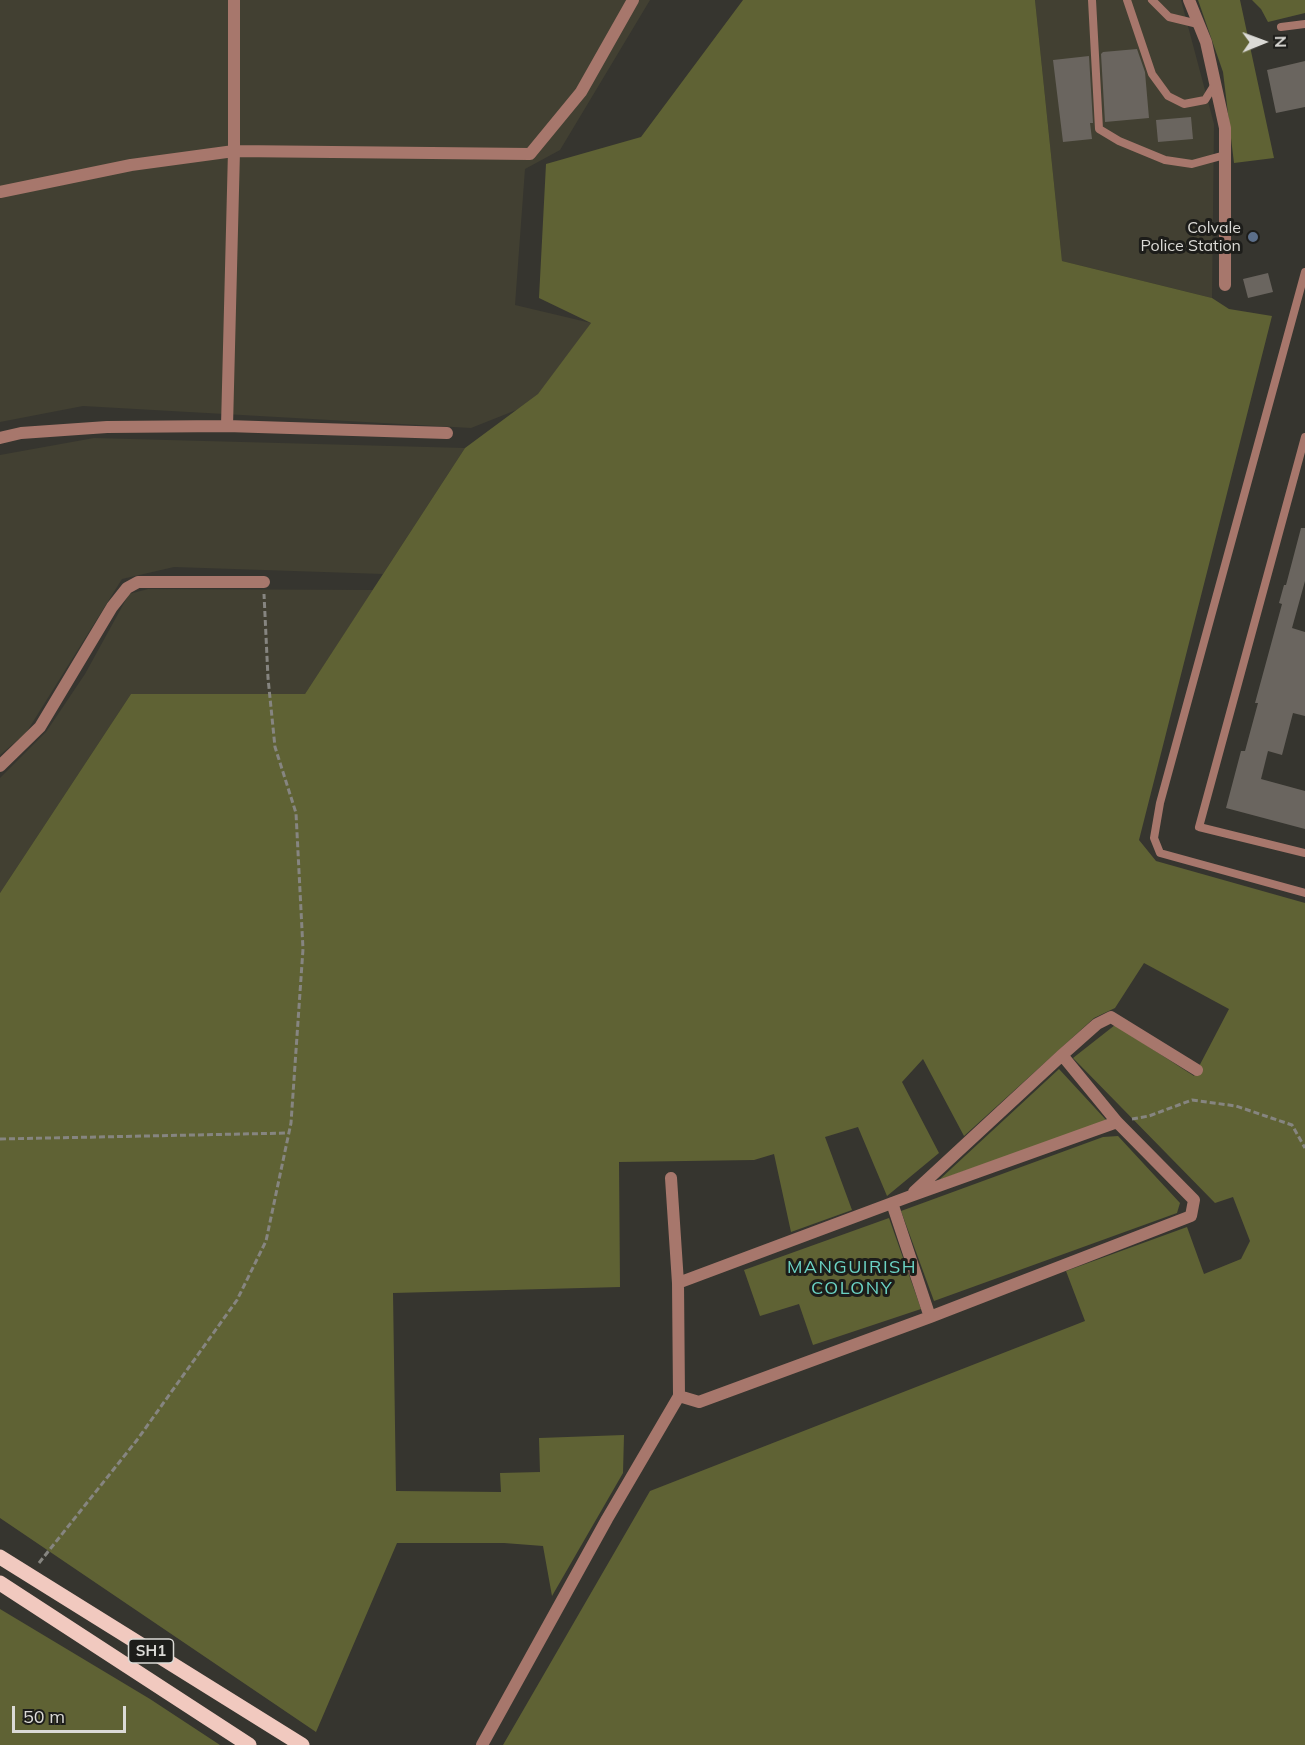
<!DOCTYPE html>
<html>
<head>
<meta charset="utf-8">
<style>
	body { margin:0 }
	#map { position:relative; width:1305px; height:1745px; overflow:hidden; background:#36352f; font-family:Mulish,sans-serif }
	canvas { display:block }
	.north { position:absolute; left:1233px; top:12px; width:60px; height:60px; -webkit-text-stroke:4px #1d1d1a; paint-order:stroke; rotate:89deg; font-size:16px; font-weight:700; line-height:24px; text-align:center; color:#dbdad6 }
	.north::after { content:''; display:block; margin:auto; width:21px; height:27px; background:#dbdad6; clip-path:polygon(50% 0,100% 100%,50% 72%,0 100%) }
	.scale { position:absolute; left:12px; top:1706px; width:114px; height:27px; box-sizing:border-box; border:3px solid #dbdad6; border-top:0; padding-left:8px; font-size:18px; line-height:21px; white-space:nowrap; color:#dbdad6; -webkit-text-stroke:4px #1d1d1a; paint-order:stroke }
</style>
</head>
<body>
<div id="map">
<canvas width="1305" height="1745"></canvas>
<div class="north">N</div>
<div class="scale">50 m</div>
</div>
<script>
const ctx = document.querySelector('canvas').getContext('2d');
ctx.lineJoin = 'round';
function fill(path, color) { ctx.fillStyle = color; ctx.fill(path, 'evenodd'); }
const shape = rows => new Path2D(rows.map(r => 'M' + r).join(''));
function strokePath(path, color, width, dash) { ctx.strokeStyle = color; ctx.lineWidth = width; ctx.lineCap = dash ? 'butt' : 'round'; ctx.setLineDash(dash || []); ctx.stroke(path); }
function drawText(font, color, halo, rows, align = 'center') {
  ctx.font = font + ' Mulish,sans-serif'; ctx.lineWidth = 6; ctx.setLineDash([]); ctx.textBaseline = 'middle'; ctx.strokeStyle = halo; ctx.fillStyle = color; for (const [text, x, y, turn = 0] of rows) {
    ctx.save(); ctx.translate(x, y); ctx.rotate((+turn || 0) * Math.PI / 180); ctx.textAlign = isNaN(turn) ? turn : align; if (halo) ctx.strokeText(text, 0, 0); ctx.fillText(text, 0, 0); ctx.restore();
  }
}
fill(shape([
	[0,0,650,0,560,150,525,169,515,305,591,323,539,401,471,428,83,406,0,422],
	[1035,0,1181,0,1214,124,1212,298,1062,261],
	[94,438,465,448,383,574,174,567,122,579,26,733,0,755,0,455],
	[148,589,373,590,305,694,131,694,0,893,0,778,46,732,85,674,129,594]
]), '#424032');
fill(shape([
	[743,0,1035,0,1062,261,1212,298,1229,309,1272,316,1139,840,1156,861,1305,903,1305,1745,503,1745,650,1491,1085,1321,1066,1271,1187,1227,1204,1274,1241,1259,1250,1241,1233,1197,1215,1203,1073,1058,1115,1025,1194,1076,1229,1009,1144,963,1115,1008,1094,1018,964,1136,923,1059,902,1082,939,1153,887,1196,858,1127,825,1137,852,1210,791,1232,774,1154,754,1160,619,1162,620,1287,393,1293,396,1491,501,1492,500,1473,540,1472,539,1438,624,1435,623,1473,552,1596,543,1546,504,1543,397,1543,316,1732,0,1518,0,893,131,694,305,694,465,448,538,394,591,323,539,298,546,164,641,137],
	[1198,0,1240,0,1274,158,1234,163,1223,72],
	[1252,0,1305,0,1305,13,1268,22,1261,9],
	[1059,1069,1107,1121,939,1180],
	[1118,1136,1180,1203,1177,1213,934,1301,901,1211,1103,1137],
	[889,1218,921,1309,813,1345,799,1304,760,1316,744,1270],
	[0,1609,150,1699,220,1745,0,1745]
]), '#5f6234');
fill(shape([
	[1137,49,1145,72,1149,118,1105,122,1101,54,1103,52],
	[1089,56,1093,123,1090,123,1092,139,1063,142,1053,60],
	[1305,61,1305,107,1276,113,1267,70],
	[1191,117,1193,139,1158,142,1156,120],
	[1268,273,1273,292,1248,298,1243,279],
	[1301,528,1305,528,1305,581,1292,628,1305,632,1305,716,1293,713,1282,755,1268,751,1261,779,1305,791,1305,829,1226,808,1241,751,1245,751,1258,703,1255,703,1282,604,1279,603,1284,585,1286,585]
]), '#6a655f');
strokePath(shape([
	[1132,1119,1149,1116,1192,1100,1236,1106,1292,1125,1305,1148],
	[0,1139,288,1133],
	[39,1563,137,1440,237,1300,266,1241,291,1123,303,949,296,813,275,747,268,678,264,594]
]), '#868580', 3, [6, 3]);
strokePath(shape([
	[1092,0,1099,129,1119,141,1165,160,1192,164,1225,155],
	[1127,0,1152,74,1168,96,1184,104,1205,100,1215,84],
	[1152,0,1169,17,1198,24],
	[1281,27,1305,24],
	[1305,272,1160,803,1154,838,1160,853,1305,893],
	[1305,437,1199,827,1305,853]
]), '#a7776c', 8);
strokePath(shape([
	[1189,0,1206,42,1225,128,1225,285],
	[0,192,131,165,234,151,530,154,581,92,633,0],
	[227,426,234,151,234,0],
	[0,438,21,433,107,427,227,426,447,433],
	[0,766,40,727,112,607,127,588,138,582,264,582],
	[671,1178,678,1283],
	[914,1192,1062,1055,1097,1024,1111,1017,1197,1070],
	[892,1203,930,1317],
	[679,1396,699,1402,930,1317,1191,1216,1194,1200,1117,1122,1062,1055],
	[482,1745,607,1519,679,1396,678,1283,908,1197,1117,1122]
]), '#a7776c', 12);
strokePath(shape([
	[0,1557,302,1745],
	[0,1583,249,1745]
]), '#f1c9bf', 15);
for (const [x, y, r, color] of [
	[1253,237,6,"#5c6f8a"]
]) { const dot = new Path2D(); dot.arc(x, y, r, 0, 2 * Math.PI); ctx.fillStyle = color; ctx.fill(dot); strokePath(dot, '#1d1d1a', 2); }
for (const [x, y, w] of [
	[151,1651,45]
]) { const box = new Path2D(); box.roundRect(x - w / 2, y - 12, w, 24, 4.5); ctx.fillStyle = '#1d1d1a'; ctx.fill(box); strokePath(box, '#dbdad6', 1.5); }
drawText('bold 15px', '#dbdad6', null, [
	["SH1",151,1651]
]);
drawText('16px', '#dbdad6', '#1d1d1a', [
	["Colvale",1241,228],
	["Police Station",1241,246]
], 'right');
ctx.letterSpacing = '1.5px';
drawText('18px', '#6bd3c4', '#1d1d1a', [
	["MANGUIRISH",852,1268],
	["COLONY",852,1289]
]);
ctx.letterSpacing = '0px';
</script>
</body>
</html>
